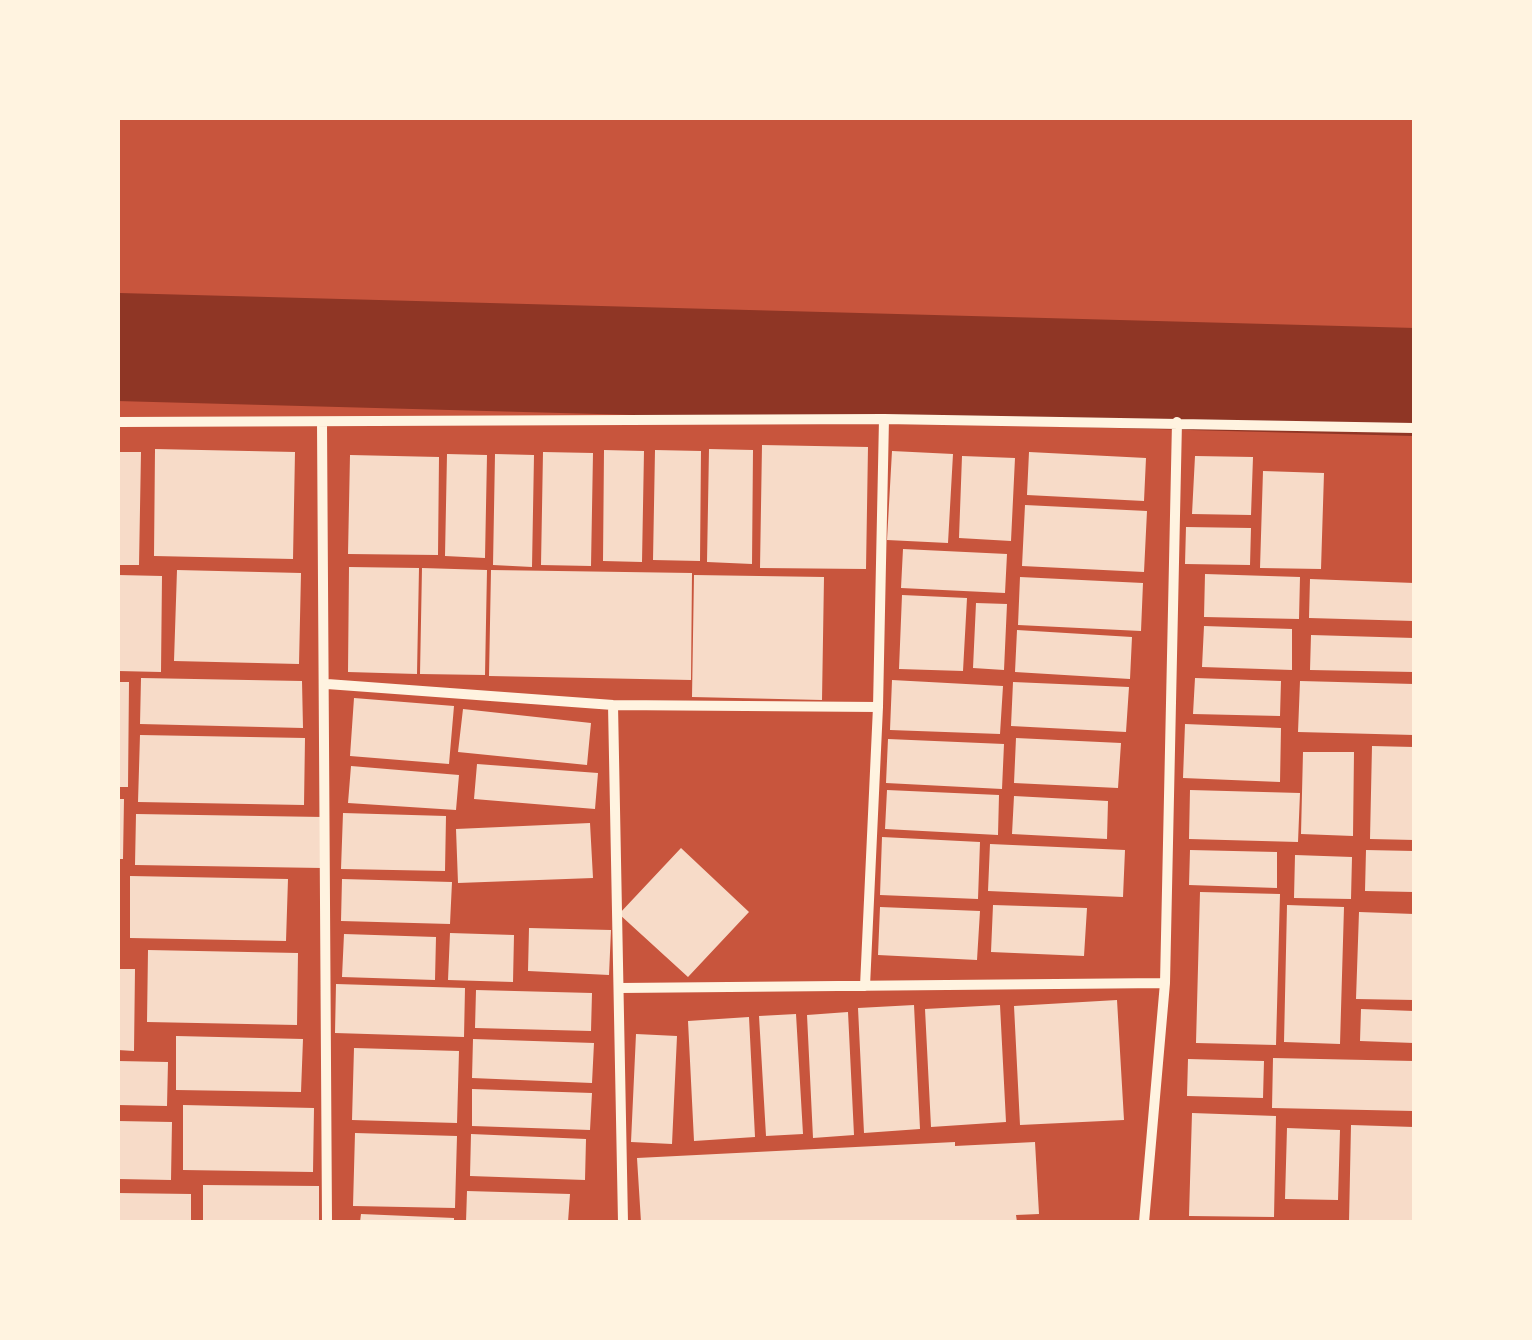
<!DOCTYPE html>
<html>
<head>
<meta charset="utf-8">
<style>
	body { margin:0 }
	#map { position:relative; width:1532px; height:1340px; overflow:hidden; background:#c8553d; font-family:"Nunito Sans",sans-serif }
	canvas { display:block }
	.frame { position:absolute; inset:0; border:120px solid #fff3e0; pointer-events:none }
</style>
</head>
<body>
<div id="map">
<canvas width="1532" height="1340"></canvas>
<div class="frame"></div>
</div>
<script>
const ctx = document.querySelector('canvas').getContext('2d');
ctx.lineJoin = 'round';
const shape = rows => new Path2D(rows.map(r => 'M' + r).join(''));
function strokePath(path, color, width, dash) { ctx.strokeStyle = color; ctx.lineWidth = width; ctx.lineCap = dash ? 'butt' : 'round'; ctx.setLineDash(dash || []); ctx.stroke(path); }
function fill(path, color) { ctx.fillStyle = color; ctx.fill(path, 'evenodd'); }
strokePath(shape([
	[118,347,1414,382]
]), '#8f3625', 108);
fill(shape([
	[762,445,868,447,866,569,760,568],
	[155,449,295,452,293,559,154,556],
	[709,449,753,450,752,564,707,562],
	[604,450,644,451,642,562,603,561],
	[655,450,701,451,700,561,653,560],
	[892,451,953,454,948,543,887,540],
	[118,452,141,452,139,565,118,565],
	[543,452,593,453,591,566,541,565],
	[1029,452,1146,458,1144,501,1027,495],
	[447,454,487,455,485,558,445,556],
	[495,454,534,455,532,567,493,565],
	[350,455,439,457,438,555,348,554],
	[962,456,1015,458,1011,541,959,538],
	[1195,456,1253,457,1251,515,1192,514],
	[1263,471,1324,473,1321,569,1260,568],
	[1025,505,1147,511,1144,572,1022,566],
	[1186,527,1251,528,1250,565,1185,564],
	[903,549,1007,554,1005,593,901,588],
	[349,567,419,568,417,674,348,672],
	[422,568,487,570,485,675,420,674],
	[177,570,301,573,299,664,174,661],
	[491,570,692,573,691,680,489,676],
	[1205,574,1300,577,1299,619,1204,617],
	[118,575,162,576,161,672,118,671],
	[694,575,824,577,822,700,692,697],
	[1020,577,1143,583,1141,631,1018,625],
	[1310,579,1414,583,1414,621,1309,618],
	[902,595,967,598,963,671,899,669],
	[976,603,1007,604,1004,670,973,668],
	[1204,626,1292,629,1292,670,1202,667],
	[1017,630,1132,637,1130,679,1015,672],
	[1311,635,1414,638,1414,672,1310,670],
	[141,678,302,681,303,728,140,724],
	[1195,678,1281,681,1280,716,1193,714],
	[892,680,1003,686,1000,734,890,730],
	[1300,681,1414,684,1414,735,1298,732],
	[118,682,129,682,128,787,118,787],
	[1013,682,1129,687,1126,732,1011,726],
	[354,698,454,706,449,764,350,756],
	[463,709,591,723,587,765,458,752],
	[1185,724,1281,728,1280,782,1183,778],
	[140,735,305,738,304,805,138,802],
	[1016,738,1121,743,1118,788,1014,783],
	[888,739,1004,744,1002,789,886,783],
	[1372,746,1414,747,1414,840,1370,839],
	[1303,752,1354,752,1353,836,1301,834],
	[477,764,598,773,595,809,474,799],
	[351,766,459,775,456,810,348,803],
	[887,790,999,795,998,835,885,829],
	[1190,790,1300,793,1298,842,1189,839],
	[1014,796,1108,801,1107,839,1012,834],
	[118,799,124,799,123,859,118,859],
	[343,813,446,816,445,871,341,869],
	[136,814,323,817,322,868,135,865],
	[590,823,593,878,458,883,456,829],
	[882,837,980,842,978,899,880,895],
	[990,844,1125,850,1123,897,988,891],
	[681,848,749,912,688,977,619,914],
	[1190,850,1277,852,1277,888,1189,885],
	[1366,850,1414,851,1414,892,1365,891],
	[1295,855,1352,857,1351,899,1294,898],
	[130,876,288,879,286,941,130,938],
	[342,879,452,882,450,924,341,921],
	[1200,892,1280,894,1276,1045,1196,1043],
	[993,905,1087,908,1084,956,991,952],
	[1287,905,1344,907,1340,1044,1284,1042],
	[880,907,980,911,977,960,878,955],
	[1359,912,1414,914,1414,1000,1356,999],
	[529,928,611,930,609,975,528,971],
	[450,933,514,935,513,982,448,980],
	[344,934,436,937,435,980,342,977],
	[148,950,298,953,297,1025,147,1022],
	[118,969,135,969,134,1051,118,1050],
	[336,984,465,988,464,1037,335,1033],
	[476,990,592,993,591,1031,475,1028],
	[1117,1000,1124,1120,1020,1125,1014,1006],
	[914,1005,920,1129,864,1133,858,1008],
	[1000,1005,1006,1122,931,1127,925,1009],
	[1361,1009,1414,1011,1414,1043,1360,1041],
	[848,1012,854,1135,813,1138,807,1015],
	[796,1014,803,1134,766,1136,759,1016],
	[749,1017,755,1137,694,1141,688,1021],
	[636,1034,677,1036,672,1144,631,1142],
	[176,1036,303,1039,301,1092,176,1090],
	[473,1039,594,1043,592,1083,472,1078],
	[354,1048,459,1051,457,1123,352,1120],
	[1273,1058,1414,1061,1414,1111,1272,1108],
	[1188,1059,1264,1061,1263,1098,1187,1096],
	[118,1061,168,1062,167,1106,118,1105],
	[472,1089,592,1093,590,1130,472,1126],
	[183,1105,314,1108,313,1172,183,1170],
	[1192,1113,1276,1116,1274,1217,1189,1216],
	[118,1121,172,1122,171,1180,118,1179],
	[1351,1125,1414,1127,1414,1222,1349,1222],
	[1287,1128,1340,1130,1338,1200,1285,1199],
	[355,1133,457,1136,455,1208,353,1206],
	[471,1134,586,1139,585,1180,470,1176],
	[955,1142,955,1146,1035,1142,1039,1214,1016,1215,1017,1222,641,1222,637,1158],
	[203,1185,319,1186,319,1222,203,1222],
	[467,1191,570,1194,568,1222,466,1222],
	[118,1193,191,1194,191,1222,118,1222],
	[361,1214,454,1218,454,1222,360,1222]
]), '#f7dbc8');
strokePath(shape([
	[118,422,884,419,1414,428],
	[322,423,327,1222],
	[327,684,613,705,878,707],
	[613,705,623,1222],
	[865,986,878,707,884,419],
	[620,988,1165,983],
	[1144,1222,1165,983,1177,422]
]), '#fff3e0', 10);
</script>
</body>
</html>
